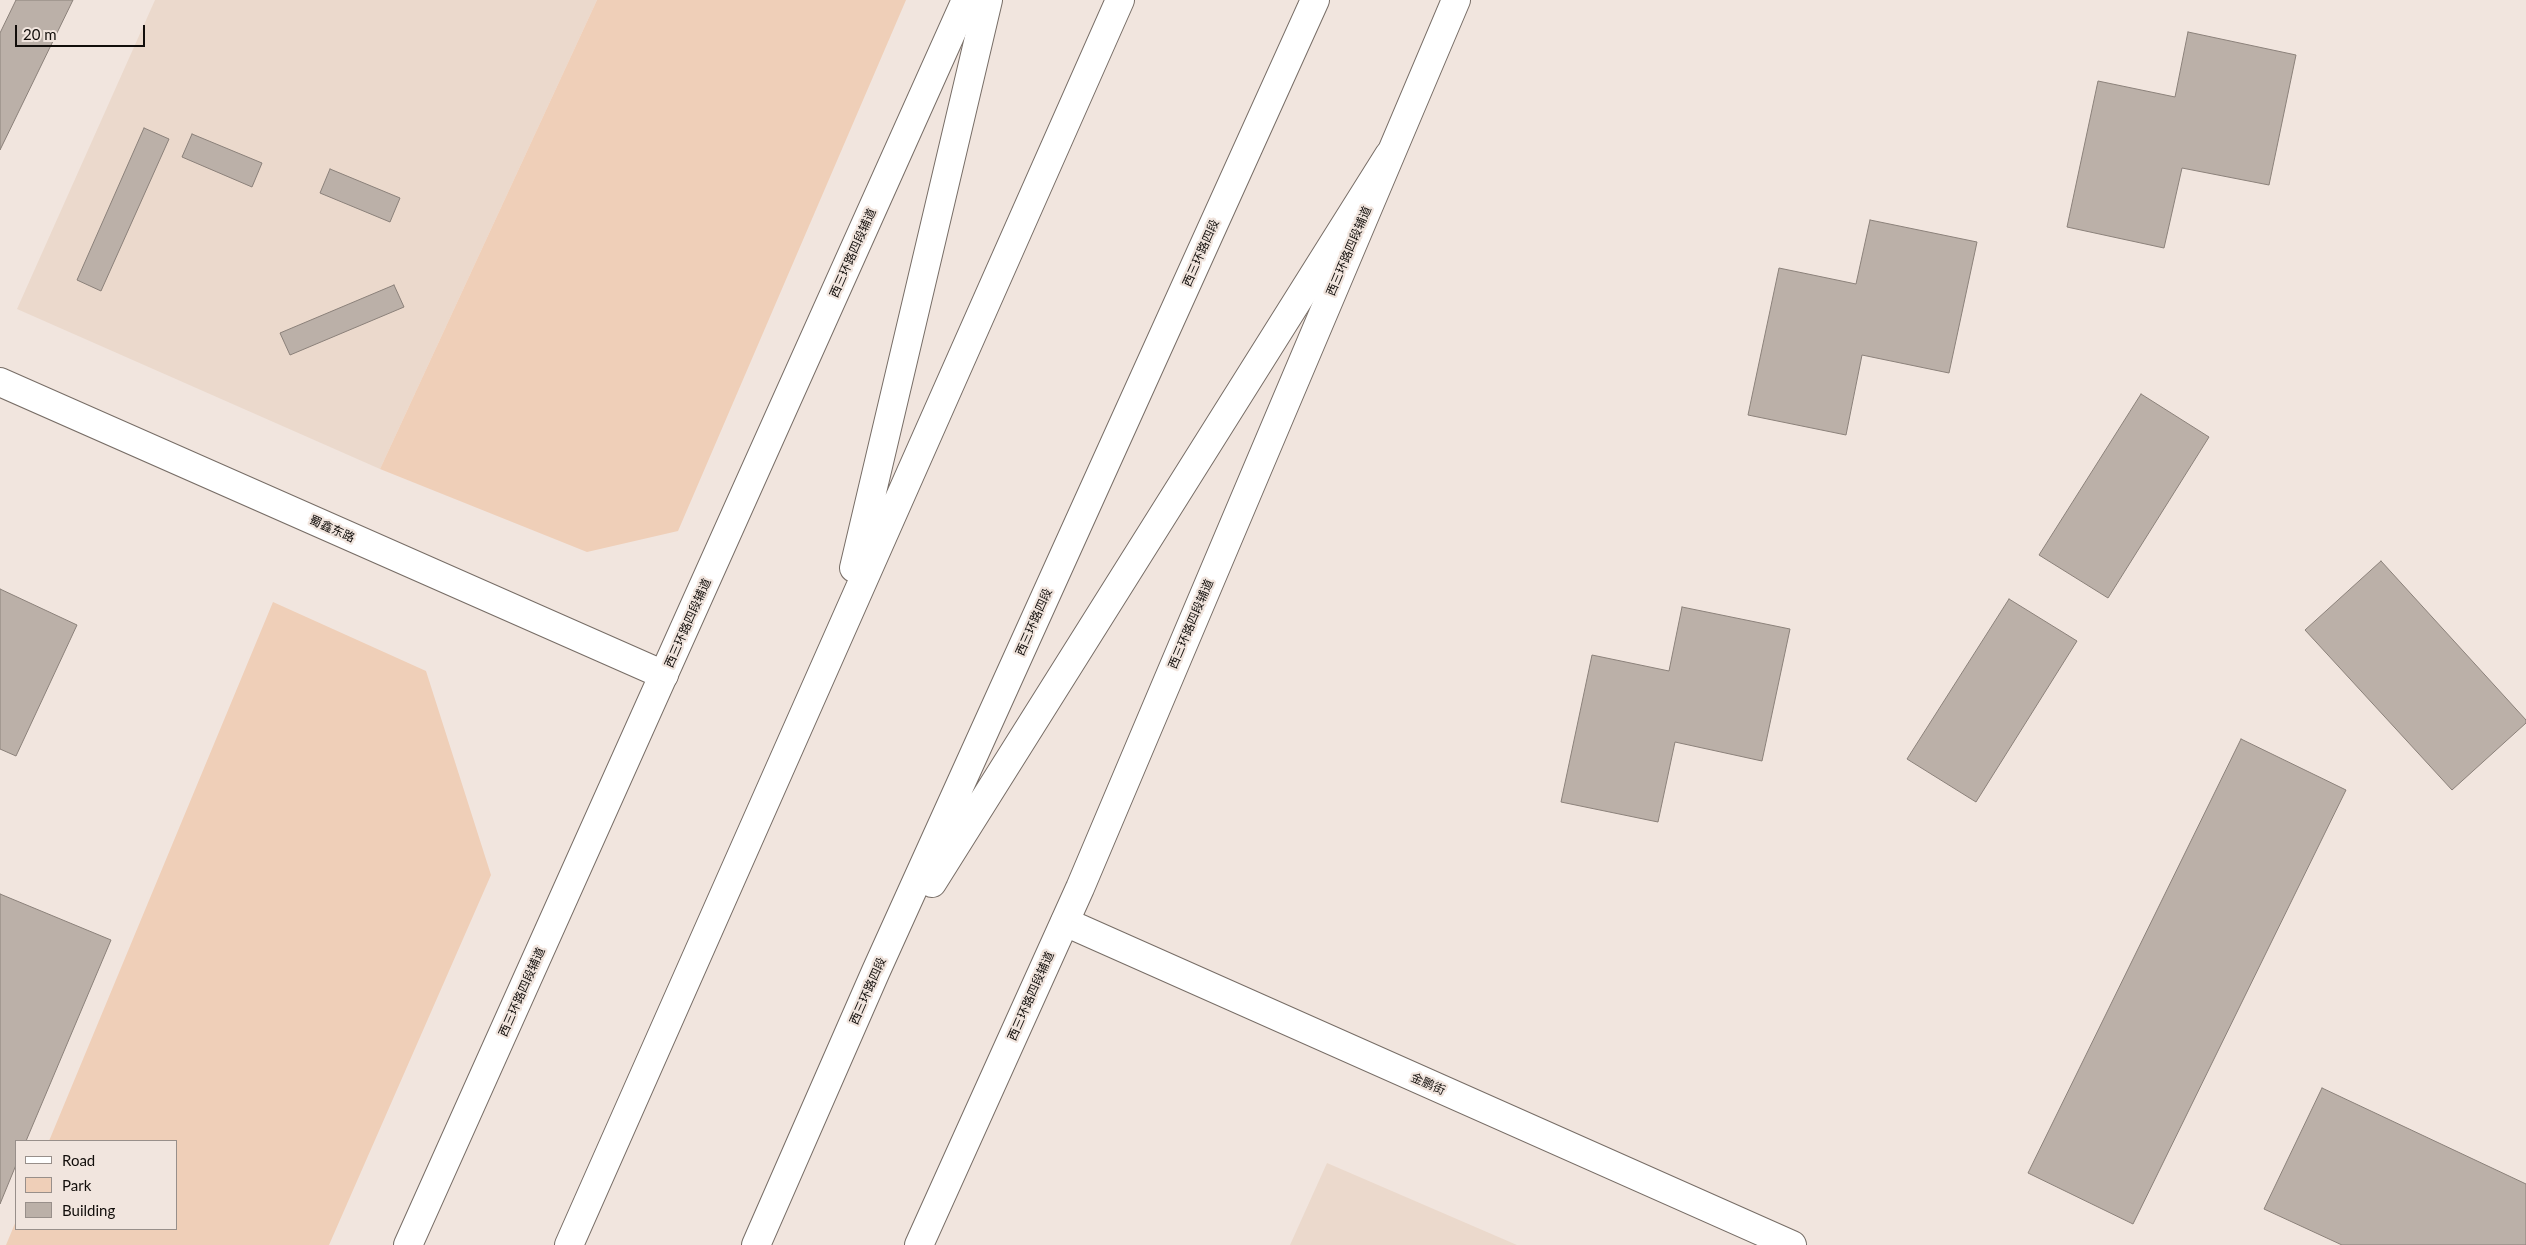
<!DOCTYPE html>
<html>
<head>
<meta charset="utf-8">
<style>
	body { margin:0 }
	#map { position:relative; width:2526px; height:1245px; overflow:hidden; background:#f1e5de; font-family:Lato,sans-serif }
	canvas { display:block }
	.legend { position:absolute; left:15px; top:1140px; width:162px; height:90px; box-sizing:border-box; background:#f1e5de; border:1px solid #988f8a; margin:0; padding:6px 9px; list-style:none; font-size:15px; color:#120e0b }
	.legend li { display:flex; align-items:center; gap:10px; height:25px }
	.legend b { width:25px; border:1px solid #988f8a }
	.scale { position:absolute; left:15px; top:25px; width:130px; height:22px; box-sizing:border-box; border:2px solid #120e0b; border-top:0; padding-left:6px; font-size:15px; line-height:18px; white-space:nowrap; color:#120e0b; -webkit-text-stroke:4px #f1e5de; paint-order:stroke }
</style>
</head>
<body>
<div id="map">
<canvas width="2526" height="1245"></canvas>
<ul class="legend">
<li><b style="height:6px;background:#fff"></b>Road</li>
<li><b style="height:14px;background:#efcfb8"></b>Park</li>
<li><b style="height:14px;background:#bbb0a8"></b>Building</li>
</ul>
<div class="scale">20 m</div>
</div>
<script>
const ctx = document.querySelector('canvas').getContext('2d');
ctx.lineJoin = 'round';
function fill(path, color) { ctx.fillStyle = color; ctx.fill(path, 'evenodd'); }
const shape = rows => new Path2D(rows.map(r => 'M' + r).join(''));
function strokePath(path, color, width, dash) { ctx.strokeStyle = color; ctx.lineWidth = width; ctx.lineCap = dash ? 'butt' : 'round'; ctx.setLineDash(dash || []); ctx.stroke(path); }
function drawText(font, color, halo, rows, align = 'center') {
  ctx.font = font + ' Lato,"Noto Sans SC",sans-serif'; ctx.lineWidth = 4.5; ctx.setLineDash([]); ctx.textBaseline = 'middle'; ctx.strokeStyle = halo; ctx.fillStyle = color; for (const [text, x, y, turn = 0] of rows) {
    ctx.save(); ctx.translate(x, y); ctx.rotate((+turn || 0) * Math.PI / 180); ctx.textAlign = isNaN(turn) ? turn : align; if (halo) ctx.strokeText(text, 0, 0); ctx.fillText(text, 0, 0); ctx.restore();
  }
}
fill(shape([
	[155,0,597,0,380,469,17,309],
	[1327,1163,1517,1245,1290,1245]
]), '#ebd9cc');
fill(shape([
	[597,0,906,0,678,531,587,552,380,469],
	[273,602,426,671,491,875,329,1245,6,1245,16,1221,16,1229,176,1229,176,1141,49,1141]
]), '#efcfb8');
const building = shape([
	[16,0,73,0,0,150,0,33,16,0],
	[2188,32,2296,55,2269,185,2182,168,2164,248,2067,227,2098,81,2175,97,2188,32],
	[144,128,169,139,101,291,77,280,144,128],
	[192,134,262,163,252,187,182,157,192,134],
	[330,169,400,198,390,222,320,193,330,169],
	[1870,220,1977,242,1949,373,1862,355,1846,435,1748,415,1779,268,1856,284,1870,220],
	[394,285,404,307,290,355,280,333,394,285],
	[2141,394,2209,437,2108,598,2039,555,2141,394],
	[2381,561,2526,720,2526,723,2452,790,2305,630,2381,561],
	[0,589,77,625,16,756,0,749,0,589],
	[2009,599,2077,641,1976,802,1907,759,2009,599],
	[1682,607,1790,629,1762,761,1675,742,1658,822,1561,802,1592,655,1669,671,1682,607],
	[2241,739,2346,790,2133,1224,2028,1173,2241,739],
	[0,894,111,940,26,1141,16,1141,16,1165,0,1204,0,894],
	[2322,1088,2526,1184,2526,1245,2342,1245,2264,1209,2322,1088]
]);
fill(building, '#bbb0a8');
strokePath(building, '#8b817a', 1);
const street = shape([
	[0,382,664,675],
	[1065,922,1792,1245]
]);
const secondary = shape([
	[408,1245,966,0],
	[919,1245,1080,888,1456,0]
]);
const highway = shape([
	[854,568,988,0],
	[932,883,1389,155],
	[569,1245,1120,0],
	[756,1245,876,971,1315,0]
]);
strokePath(street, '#776d66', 30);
strokePath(secondary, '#776d66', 30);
strokePath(highway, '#776d66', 30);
strokePath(street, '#fff', 28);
strokePath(secondary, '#fff', 28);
strokePath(highway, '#fff', 28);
drawText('12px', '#120e0b', '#f1e5de', [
	["西三环路四段辅道",1349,251,-67],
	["西三环路四段辅道",853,253,-66],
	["西三环路四段",1201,253,-66],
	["蜀鑫东路",332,529,24],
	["西三环路四段",1034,622,-66],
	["西三环路四段辅道",688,623,-66],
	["西三环路四段辅道",1191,624,-67],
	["西三环路四段",868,991,-66],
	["西三环路四段辅道",522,992,-66],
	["西三环路四段辅道",1031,996,-66],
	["金鹏街",1428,1084,24]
]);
</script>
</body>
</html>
